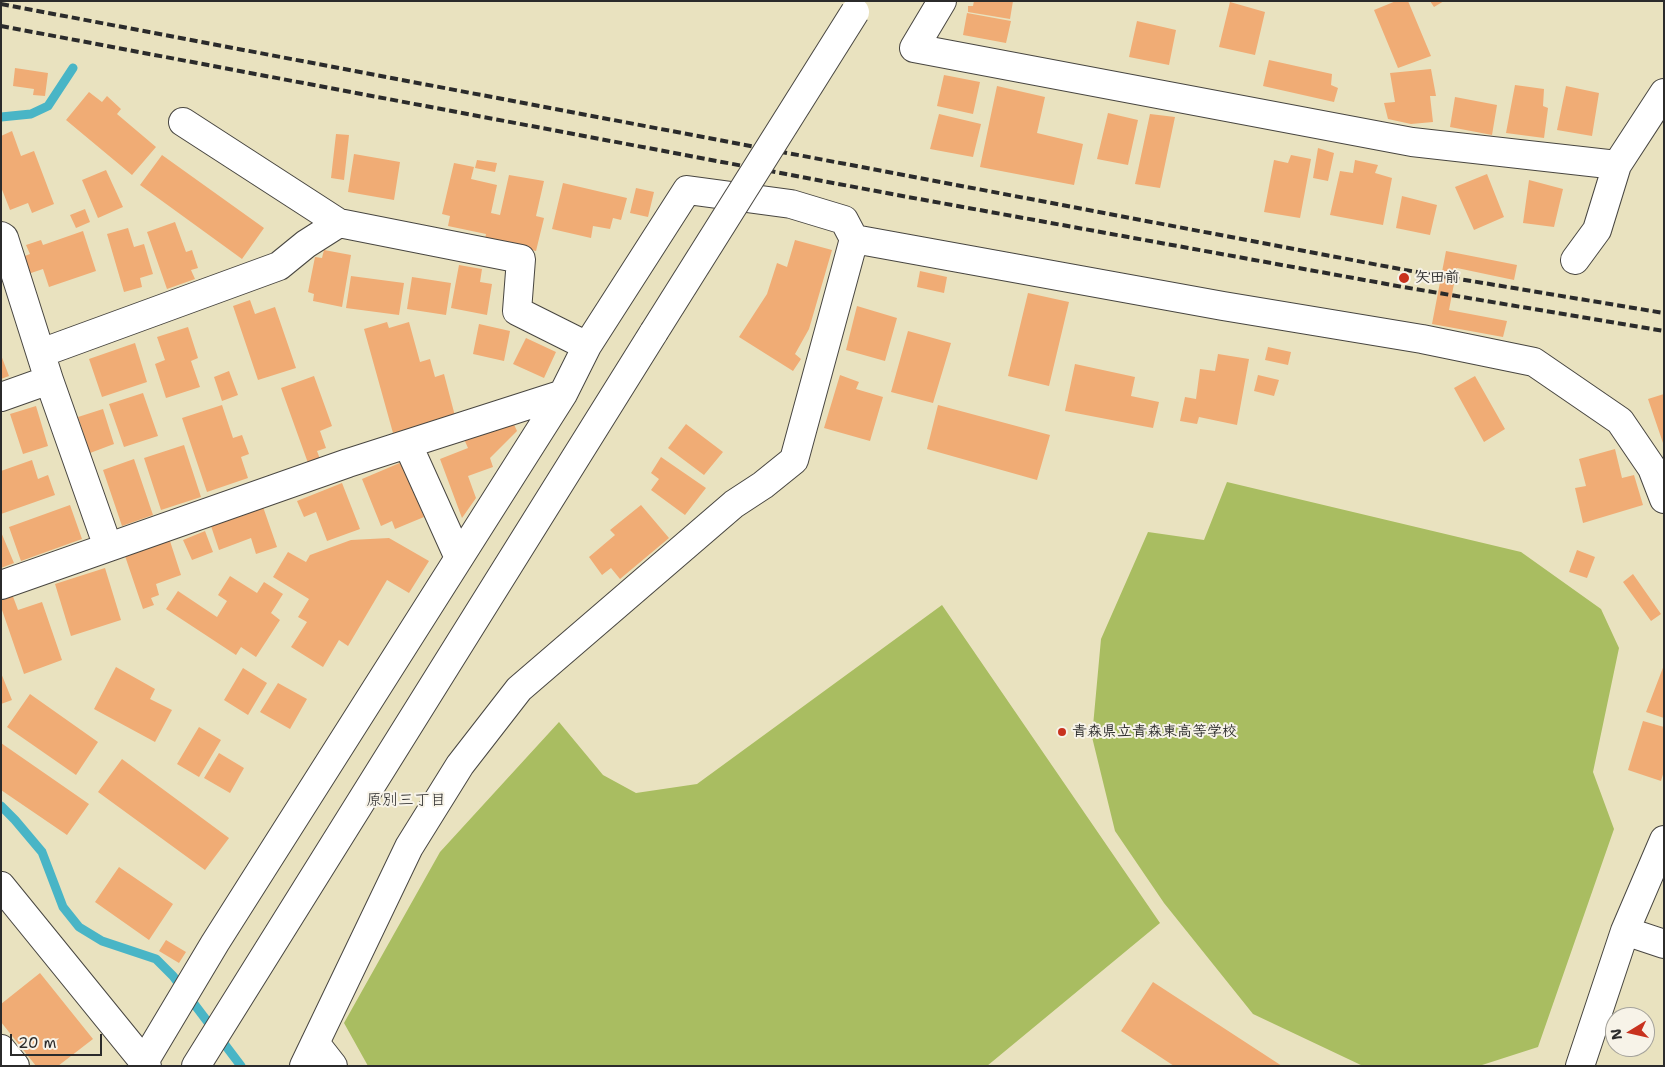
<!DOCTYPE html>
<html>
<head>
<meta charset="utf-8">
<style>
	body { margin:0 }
	#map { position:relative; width:1665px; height:1067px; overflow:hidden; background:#e9e2bf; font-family:"Shantell Sans",sans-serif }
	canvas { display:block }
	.frame { position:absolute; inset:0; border:2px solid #2b2b2b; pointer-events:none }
	.north { position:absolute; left:1605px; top:1007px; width:50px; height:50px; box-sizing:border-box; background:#f7f3e8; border:1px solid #a5a39c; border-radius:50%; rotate:261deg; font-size:14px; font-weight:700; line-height:20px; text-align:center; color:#2b2b2b }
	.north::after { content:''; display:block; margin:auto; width:18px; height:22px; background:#c8321e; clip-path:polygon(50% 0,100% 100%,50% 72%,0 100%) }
	.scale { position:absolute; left:10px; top:1034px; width:92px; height:22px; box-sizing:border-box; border:2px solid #2b2b2b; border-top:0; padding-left:6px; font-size:15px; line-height:18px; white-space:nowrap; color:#2b2b2b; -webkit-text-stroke:4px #f7f3e8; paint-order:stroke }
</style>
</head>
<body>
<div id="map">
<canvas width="1665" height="1067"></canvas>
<div class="frame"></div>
<div class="north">N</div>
<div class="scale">20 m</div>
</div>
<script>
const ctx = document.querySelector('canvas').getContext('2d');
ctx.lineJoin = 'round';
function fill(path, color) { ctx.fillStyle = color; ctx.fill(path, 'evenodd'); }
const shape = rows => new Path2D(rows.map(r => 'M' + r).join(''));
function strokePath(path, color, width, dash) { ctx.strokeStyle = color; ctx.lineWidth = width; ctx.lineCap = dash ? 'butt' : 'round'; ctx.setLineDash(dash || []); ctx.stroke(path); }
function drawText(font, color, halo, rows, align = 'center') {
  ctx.font = font + ' "Shantell Sans","Klee One",sans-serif'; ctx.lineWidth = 4; ctx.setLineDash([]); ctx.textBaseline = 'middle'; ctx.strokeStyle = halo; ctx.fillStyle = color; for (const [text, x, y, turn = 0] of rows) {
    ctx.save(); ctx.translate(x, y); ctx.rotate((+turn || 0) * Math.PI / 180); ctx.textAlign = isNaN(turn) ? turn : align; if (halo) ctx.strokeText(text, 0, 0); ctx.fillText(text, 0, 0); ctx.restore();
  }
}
fill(shape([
	[1227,482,1521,552,1601,609,1619,648,1593,772,1614,829,1538,1047,1479,1066,1363,1066,1253,1014,1164,903,1115,831,1092,737,1101,639,1148,532,1204,540],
	[942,605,1160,923,987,1066,368,1066,344,1023,440,852,559,722,603,775,636,793,697,784]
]), '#a9bd61');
strokePath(shape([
	[1,117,31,114,48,106,73,68],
	[1,806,15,820,42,852,63,907,79,927,102,941,156,959,173,976,241,1066]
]), '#49b5c6', 9);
fill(shape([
	[974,1,1013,1,1010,19,968,12,968,6,973,6],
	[1396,1,1408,1,1431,56,1398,68,1374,10],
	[1430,1,1444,1,1434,7],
	[1230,2,1265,12,1255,55,1219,47],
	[967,13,1011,21,1006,43,963,35],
	[1137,21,1176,30,1169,65,1129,57],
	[1269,60,1332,74,1331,85,1338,88,1334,102,1263,86],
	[15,68,48,73,45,96,33,95,34,89,13,86],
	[1431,69,1436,96,1430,96,1433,122,1411,124,1388,119,1384,103,1395,102,1390,73],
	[944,75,980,82,973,114,937,106],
	[1515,85,1544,89,1543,106,1548,108,1544,138,1506,133],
	[997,86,1045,97,1037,133,1083,144,1074,185,980,167],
	[1566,86,1599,93,1592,136,1557,130],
	[89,92,102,102,107,96,121,109,117,114,156,147,132,175,66,120],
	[1455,97,1497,105,1492,135,1450,127],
	[1108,113,1138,120,1128,165,1097,159],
	[939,114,981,124,973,157,930,149],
	[1150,114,1175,117,1160,188,1135,184],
	[12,131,21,156,34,151,54,204,32,213,28,203,10,210,1,187,1,136],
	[336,134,349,135,344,180,331,178],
	[1318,148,1334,153,1328,181,1313,178],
	[354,154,400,162,394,200,348,192],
	[162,155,264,228,242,259,140,185],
	[1291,155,1311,159,1300,218,1264,212,1274,160,1288,163],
	[477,160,497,163,495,172,475,168],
	[1355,160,1378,165,1375,173,1392,178,1383,225,1330,215,1340,171,1353,173],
	[454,163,474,167,471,179,497,185,491,213,500,215,509,175,544,181,536,216,544,218,536,251,485,239,486,234,448,226,450,216,442,214],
	[106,170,123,207,98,218,82,180],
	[1487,174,1504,217,1474,230,1455,187],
	[1529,180,1563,189,1554,227,1523,223],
	[563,183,627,198,621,220,613,218,610,229,593,226,591,238,552,229],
	[636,188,654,192,648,217,630,213],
	[1402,196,1437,205,1430,235,1396,228],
	[85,209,90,222,76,228,70,215],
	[175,222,186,252,192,250,198,268,191,270,195,279,167,289,147,232],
	[128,228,134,247,144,244,153,274,140,278,142,287,124,292,107,234],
	[83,231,96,271,49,287,43,269,28,274,22,257,30,254,26,245,41,240,43,245],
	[795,240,832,250,809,329,795,354,801,359,793,371,739,337,767,294,777,263,787,267],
	[324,250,351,255,342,307,313,301,314,294,308,292,315,257,322,258],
	[1446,251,1517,265,1514,280,1457,268,1449,310,1507,321,1503,337,1432,324],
	[459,265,482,269,480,282,492,284,487,315,451,308],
	[920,271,947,277,944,293,917,287],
	[351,276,404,283,399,315,346,308],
	[412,277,451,283,446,315,407,309],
	[1028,293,1069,302,1049,386,1008,376],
	[250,300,255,314,275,307,296,368,258,380,233,306],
	[857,306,897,318,885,361,846,350],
	[387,322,389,328,409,322,420,362,430,359,435,377,444,374,455,416,393,433,364,329],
	[479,324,510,331,504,361,473,354],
	[188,327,198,358,191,361,200,387,166,398,155,364,165,360,157,337],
	[908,331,951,343,933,403,891,392],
	[526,338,556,352,544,378,513,364],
	[135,343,147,382,102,397,89,359],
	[1268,347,1291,352,1288,365,1265,360],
	[1218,354,1249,359,1237,425,1199,417,1197,424,1180,421,1185,397,1196,399,1200,369,1215,371],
	[1,355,9,376,1,379],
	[1075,364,1135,377,1131,396,1159,402,1153,428,1065,411],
	[229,371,238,395,222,401,214,377],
	[840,375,859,382,856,389,883,397,870,441,824,428],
	[1258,375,1279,380,1274,396,1254,391],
	[314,376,332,426,320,431,326,448,317,451,320,459,308,463,281,388],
	[1475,376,1505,429,1484,442,1454,388],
	[143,393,158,436,124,447,109,404],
	[1664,394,1664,443,1663,443,1648,399],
	[222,405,233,438,242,435,249,454,241,457,248,478,207,492,182,418],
	[938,405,1050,435,1037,480,927,449],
	[36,406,48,446,23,454,10,414],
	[103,409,114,444,90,453,78,417],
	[512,420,517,431,490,458,493,467,468,476,476,498,462,518,440,459,468,448,464,439],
	[686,424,723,452,704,475,668,448],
	[184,445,201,497,161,510,144,458],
	[1615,449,1622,478,1634,475,1643,505,1583,523,1575,488,1586,486,1579,459],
	[661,457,706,488,685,515,651,490,659,479,651,473],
	[134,459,153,515,122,526,103,470],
	[32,460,38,479,48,475,55,495,1,514,1,471],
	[402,462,424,517,395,529,392,521,381,526,362,479],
	[342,483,360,529,327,541,316,512,304,517,297,501],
	[262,504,277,547,256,554,251,538,219,550,210,523],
	[70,505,82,539,21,561,9,527],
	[641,505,669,538,620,579,611,568,602,575,589,557,615,535,610,530],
	[205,531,213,552,192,560,183,540],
	[1,532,14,563,1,568],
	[169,538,181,575,156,584,159,595,151,598,154,605,143,609,124,553],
	[389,538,429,561,409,593,387,580,348,646,339,640,323,667,291,647,307,622,298,617,309,599,273,577,288,552,306,562,310,555,351,540],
	[1577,550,1595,557,1587,578,1569,572],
	[105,568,121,620,71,636,55,584],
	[1633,574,1661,614,1651,621,1623,582],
	[230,576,257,593,264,582,283,594,271,613,280,620,256,657,241,647,236,655,166,609,178,591,217,617,227,601,218,595],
	[12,594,18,610,42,602,62,660,24,674,1,607,1,598],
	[1664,665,1664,718,1646,712],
	[116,667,155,689,150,699,172,710,155,742,94,709],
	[243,668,267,683,248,715,224,700],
	[1,673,12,700,1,704],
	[278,683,307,699,290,729,260,712],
	[30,694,98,742,76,775,7,727],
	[1643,721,1664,727,1664,771,1661,781,1628,770],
	[199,727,221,740,199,777,177,764],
	[1,743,89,804,67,835,1,790],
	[219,753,244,768,230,793,204,778],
	[122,759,229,838,205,870,98,792],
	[119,867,173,904,149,940,95,902],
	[166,940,186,952,179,963,159,951],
	[40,973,93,1039,58,1066,36,1066,1,1022,1,1004],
	[1153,982,1282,1066,1174,1066,1121,1031]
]), '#f0ac75');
const minor = shape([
	[942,1,914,48,1412,142,1617,165],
	[183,122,339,223],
	[1,236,4,238,49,380,1,397],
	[854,239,1223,306,1422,339,1534,362,1620,421,1652,468,1664,499],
	[1575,260,1597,230,1617,165,1664,93],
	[41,353,279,266,306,244,339,223,521,259,517,311,587,346],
	[49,380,108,547],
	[408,445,459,558],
	[1,585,348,463,563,394],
	[1,886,144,1062],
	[1625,931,1664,944],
	[315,1043,333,1066],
	[1,1049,15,1066],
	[147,1066,144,1062,215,943,563,394,587,346,687,190,791,204,844,220,854,239,794,460,763,485,734,504,519,689,460,765,409,847,304,1066],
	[196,1066,654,332],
	[1580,1066,1625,931,1664,840]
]);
strokePath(minor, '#484641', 30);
strokePath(minor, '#fff', 28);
strokePath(shape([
	[1,4,1405,270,1664,313],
	[1,26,897,195,1403,287,1664,331]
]), '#2b2b2b', 4, [8, 4]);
const minorBridge = shape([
	[654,332,855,12]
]);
strokePath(minorBridge, '#484641', 30, []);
strokePath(minorBridge, '#fff', 28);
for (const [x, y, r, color] of [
	[1404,278,6,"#c8321e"],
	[1062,732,5,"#c8321e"]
]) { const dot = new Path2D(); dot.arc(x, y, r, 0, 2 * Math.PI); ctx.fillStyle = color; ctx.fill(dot); strokePath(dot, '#f7f3e8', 2); }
drawText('bold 15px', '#2b2b2b', '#f7f3e8', [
	["矢田前",1415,278],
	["青森県立青森東高等学校",1072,732]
], 'left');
drawText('16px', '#2b2b2b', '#f7f3e8', [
	["原別三丁目",406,801]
]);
</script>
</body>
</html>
